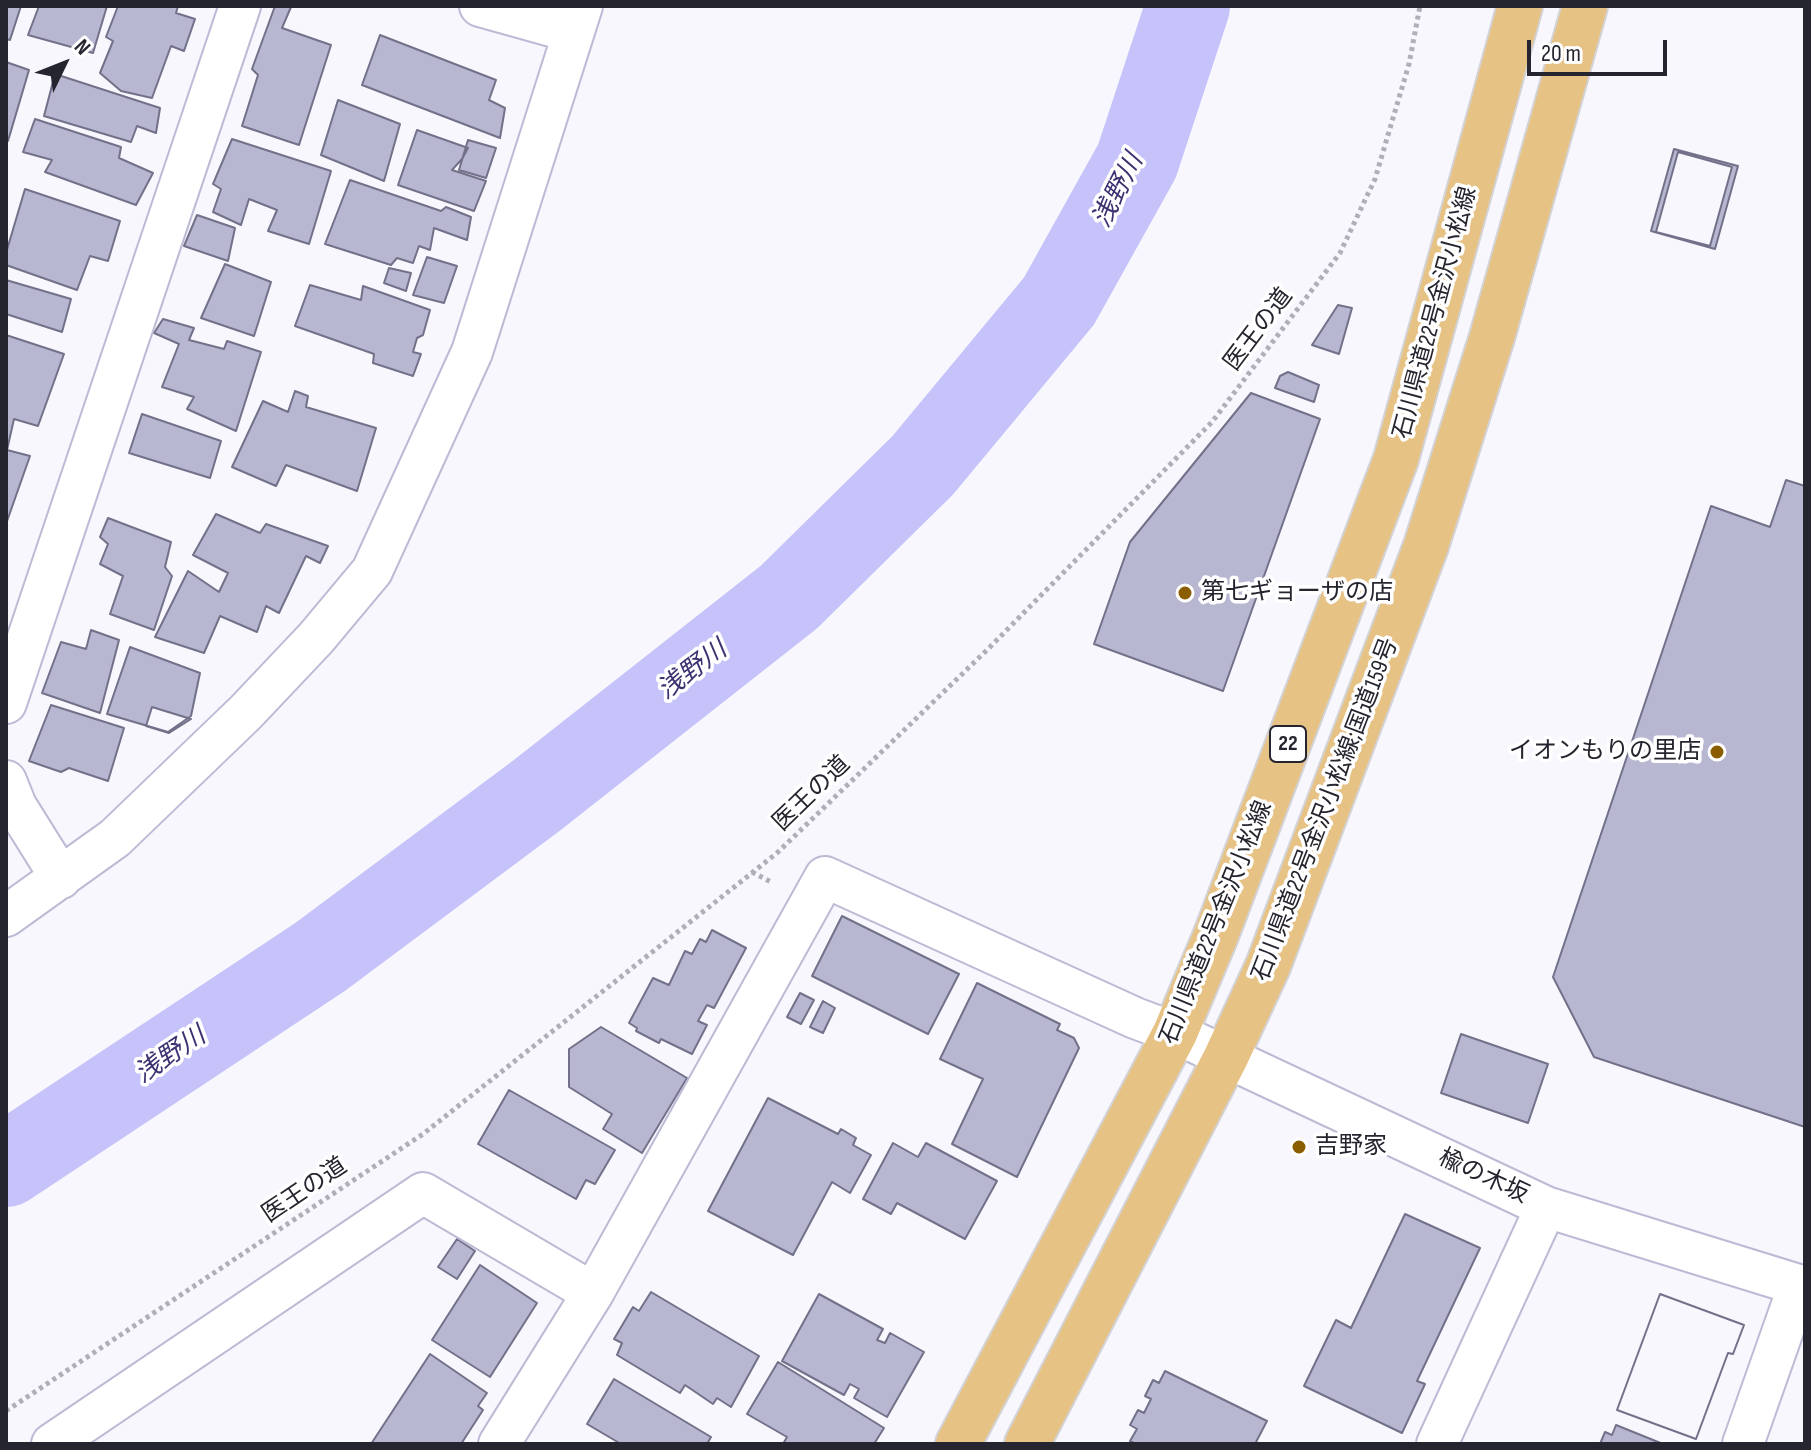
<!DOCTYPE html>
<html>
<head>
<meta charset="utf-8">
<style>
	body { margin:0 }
	#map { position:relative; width:1811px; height:1450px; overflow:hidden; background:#f7f7fd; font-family:"Sofia Sans Condensed",sans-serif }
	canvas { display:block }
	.frame { position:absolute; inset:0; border:8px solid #25252f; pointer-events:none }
	.north { position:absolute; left:24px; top:24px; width:80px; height:80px; -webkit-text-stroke:6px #fff; paint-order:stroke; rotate:47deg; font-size:22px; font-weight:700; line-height:32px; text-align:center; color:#25252f }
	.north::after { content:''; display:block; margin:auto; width:28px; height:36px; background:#25252f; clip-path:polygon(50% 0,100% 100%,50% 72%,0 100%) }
	.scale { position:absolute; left:1527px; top:40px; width:140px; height:36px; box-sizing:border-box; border:4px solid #25252f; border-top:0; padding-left:10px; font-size:24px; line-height:28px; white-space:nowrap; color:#25252f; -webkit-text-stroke:6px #fff; paint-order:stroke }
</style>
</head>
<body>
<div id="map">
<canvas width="1811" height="1450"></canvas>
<div class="frame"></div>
<div class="north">N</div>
<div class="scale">20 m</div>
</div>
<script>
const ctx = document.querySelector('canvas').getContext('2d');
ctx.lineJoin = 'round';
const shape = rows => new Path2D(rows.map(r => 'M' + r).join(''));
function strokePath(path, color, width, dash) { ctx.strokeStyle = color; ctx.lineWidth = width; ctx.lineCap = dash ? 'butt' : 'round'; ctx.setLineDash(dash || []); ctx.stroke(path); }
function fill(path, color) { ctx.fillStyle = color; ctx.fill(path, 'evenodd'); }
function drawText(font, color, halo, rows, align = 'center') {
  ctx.font = font + ' "Sofia Sans Condensed","Noto Sans JP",sans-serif'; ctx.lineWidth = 7; ctx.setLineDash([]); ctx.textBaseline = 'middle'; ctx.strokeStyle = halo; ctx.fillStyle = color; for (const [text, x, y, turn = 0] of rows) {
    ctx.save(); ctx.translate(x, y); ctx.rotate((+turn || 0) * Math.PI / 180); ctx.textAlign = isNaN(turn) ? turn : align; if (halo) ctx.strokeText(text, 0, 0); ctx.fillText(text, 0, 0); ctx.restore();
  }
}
strokePath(shape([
	[6,1165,320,957,536,796,789,597,923,465,1059,301,1137,161,1188,6]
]), '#c6c2fa', 84);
const building = shape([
	[6,6,21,6,10,40,6,39,6,6],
	[39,6,107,6,93,53,28,35,39,6],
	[118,6,178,6,176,13,195,19,184,51,171,46,152,98,121,91,100,73,113,41,106,37,118,6],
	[275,6,291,7,282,28,331,45,299,145,242,126,258,75,252,69,275,6],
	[380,35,496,80,489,100,505,108,500,138,362,85,380,35],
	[6,62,29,70,8,141,6,141,6,62],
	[55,74,160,108,156,133,137,126,131,142,44,116,55,74],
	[338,100,400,124,384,181,321,155,338,100],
	[35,119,121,147,119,158,153,173,136,205,45,172,52,160,23,152,35,119],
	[417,130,468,148,462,159,452,170,486,181,474,211,398,185,417,130],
	[232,139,331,171,309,244,268,231,277,210,249,199,241,225,213,212,221,189,213,184,232,139],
	[468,140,496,148,486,178,459,170,468,140],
	[1674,149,1738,166,1715,249,1651,231,1674,149],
	[1678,152,1732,167,1710,246,1656,232,1678,152],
	[350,180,441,211,446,207,471,217,467,240,434,228,430,250,419,246,413,263,397,258,391,265,325,244,350,180],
	[25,189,120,221,108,261,90,256,77,290,6,265,6,253,25,189],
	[197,215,235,228,228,261,184,246,197,215],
	[427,257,457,266,444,303,413,295,427,257],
	[225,264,271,282,254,336,201,318,225,264],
	[389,268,411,273,406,291,384,283,389,268],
	[6,280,71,299,62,332,6,314,6,280],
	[310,285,361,300,363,286,430,310,423,335,417,338,413,352,421,354,413,376,373,363,374,354,295,326,310,285],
	[1338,305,1352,308,1339,354,1312,345,1338,305],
	[163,319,194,328,189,340,224,349,227,341,261,352,236,431,187,409,194,397,162,387,179,344,154,333,163,319],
	[6,335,64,354,38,426,14,419,7,450,30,456,6,524,6,335],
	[1288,372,1319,385,1314,402,1275,388,1280,376,1288,372],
	[295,391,308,396,306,407,376,428,357,491,286,465,276,486,232,467,263,401,288,412,295,391],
	[1251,393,1320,419,1223,691,1094,644,1130,542,1251,393],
	[142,414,221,441,210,478,129,453,142,414],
	[1786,480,1805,486,1805,1127,1594,1057,1553,977,1711,506,1770,527,1786,480],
	[216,514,260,533,266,524,328,546,320,563,306,556,279,613,266,606,257,632,220,616,204,653,155,637,188,571,219,592,228,573,193,555,216,514],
	[108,518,171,542,165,567,172,576,154,630,110,614,123,576,100,564,108,544,100,537,108,518],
	[91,630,119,640,100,713,42,693,61,642,86,649,91,630],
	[130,647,200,673,191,716,168,732,107,714,130,647],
	[51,705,124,728,108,781,69,768,61,772,29,761,51,705],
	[152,707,191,719,169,733,146,726,152,707],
	[842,916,959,974,928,1034,812,976,842,916],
	[712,930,746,948,714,1008,707,1005,698,1021,707,1025,692,1054,661,1039,659,1043,636,1031,637,1028,629,1023,653,978,669,985,685,951,692,954,700,939,706,942,712,930],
	[977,983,1060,1024,1057,1030,1074,1038,1079,1048,1017,1177,952,1144,983,1079,940,1059,977,983],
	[800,993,814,1000,801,1024,787,1017,800,993],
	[823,1001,835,1008,823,1033,810,1027,823,1001],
	[601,1027,687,1078,642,1153,603,1129,612,1114,569,1087,569,1049,601,1027],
	[1461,1034,1548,1064,1528,1123,1441,1093,1461,1034],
	[509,1090,615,1150,595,1184,586,1180,576,1199,478,1144,509,1090],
	[768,1098,838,1134,841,1129,856,1138,853,1145,871,1155,850,1193,832,1182,793,1255,708,1211,768,1098],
	[893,1143,918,1157,926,1143,997,1181,965,1239,897,1203,891,1214,863,1199,893,1143],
	[1405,1214,1480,1248,1417,1381,1425,1384,1402,1433,1304,1386,1336,1320,1351,1328,1405,1214],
	[457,1239,475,1251,457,1279,438,1267,457,1239],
	[480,1265,537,1303,490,1377,432,1340,480,1265],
	[651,1292,759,1356,731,1407,717,1398,713,1404,685,1385,680,1393,617,1355,622,1343,614,1339,633,1307,639,1311,651,1292],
	[819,1294,883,1329,877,1340,885,1343,890,1333,924,1352,887,1417,854,1398,859,1389,850,1384,844,1395,782,1361,819,1294],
	[1660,1294,1744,1325,1733,1354,1728,1353,1696,1439,1617,1410,1660,1294],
	[1660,1294,1744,1325,1733,1354,1728,1353,1696,1439,1617,1410,1660,1294],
	[430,1354,487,1393,478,1406,483,1410,461,1444,371,1444,430,1354],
	[778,1362,884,1428,874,1444,783,1444,787,1437,747,1414,778,1362],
	[1165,1371,1267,1421,1255,1444,1136,1444,1130,1441,1137,1429,1130,1425,1138,1410,1144,1413,1151,1399,1145,1396,1153,1380,1159,1383,1165,1371],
	[614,1379,711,1437,707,1444,621,1444,587,1424,614,1379],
	[1616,1425,1663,1444,1600,1444,1605,1432,1612,1435,1616,1425]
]);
fill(building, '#b8b7d1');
strokePath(building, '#727189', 2);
const minor = shape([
	[480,6,573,32],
	[6,703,240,6],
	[6,781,16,806,61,878],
	[6,916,115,838,246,712,316,638,372,571,472,352,582,6],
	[52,1444,423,1193,593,1293],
	[499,1444,593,1293,825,877,1135,1018,1175,1033,1546,1207,1805,1287],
	[1437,1444,1546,1207],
	[1743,1444,1799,1285]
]);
const primary = shape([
	[958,1444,1175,1033,1216,935,1396,459,1520,6],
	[1027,1444,1226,1057,1268,966,1426,546,1492,337,1585,6]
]);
strokePath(minor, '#bcbbd5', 44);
strokePath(primary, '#d3d3d5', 48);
strokePath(shape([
	[752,872,773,883],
	[6,1411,423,1134,777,853,988,649,1212,422,1340,253,1375,179,1409,64,1420,6]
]), '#afafb7', 5, [4, 4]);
strokePath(minor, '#fff', 40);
strokePath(primary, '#e7c285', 44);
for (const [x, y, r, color] of [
	[1185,593,8,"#895d00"],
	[1717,752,8,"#895d00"],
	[1299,1147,8,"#895d00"]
]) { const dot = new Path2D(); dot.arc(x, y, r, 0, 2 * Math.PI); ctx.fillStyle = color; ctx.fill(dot); strokePath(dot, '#fff', 3); }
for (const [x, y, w] of [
	[1288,744,36]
]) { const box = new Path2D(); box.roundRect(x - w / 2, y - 18, w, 36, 6); ctx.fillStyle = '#fff'; ctx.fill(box); strokePath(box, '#25252f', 2); }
drawText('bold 22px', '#25252f', null, [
	["22",1288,744]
]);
drawText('24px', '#25252f', '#fff', [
	["石川県道22号金沢小松線",1436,313,-75],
	["医王の道",1259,330,-53],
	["医王の道",812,794,-44],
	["石川県道22号金沢小松線;国道159号",1326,810,-69],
	["石川県道22号金沢小松線",1217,923,-68],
	["楡の木坂",1483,1177,25],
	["医王の道",305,1191,-34]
]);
drawText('24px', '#25252f', '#fff', [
	["第七ギョーザの店",1201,593],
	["イオンもりの里店",1701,752,"right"],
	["吉野家",1315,1147]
], 'left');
drawText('italic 26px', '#3c3171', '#fff', [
	["浅野川",1119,191,-63],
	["浅野川",693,671,-37],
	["浅野川",171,1056,-34]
]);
</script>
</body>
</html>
